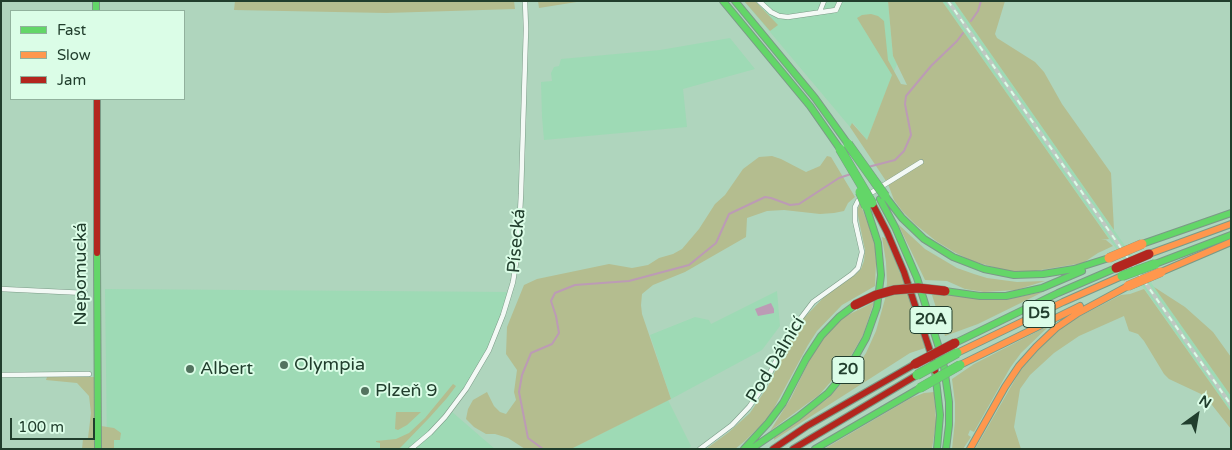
<!DOCTYPE html>
<html>
<head>
<meta charset="utf-8">
<style>
	body { margin:0 }
	#map { position:relative; width:1232px; height:450px; overflow:hidden; background:#afd5bd; font-family:"Varela Round",sans-serif }
	canvas { display:block }
	.frame { position:absolute; inset:0; border:2px solid #213e2d; pointer-events:none }
	.legend { position:absolute; left:10px; top:10px; width:175px; height:90px; box-sizing:border-box; background:#dbfde7; border:1px solid #91b19d; margin:0; padding:6px 9px; list-style:none; font-size:15px; color:#213e2d }
	.legend li { display:flex; align-items:center; gap:10px; height:25px }
	.legend b { width:25px; border:1px solid #91b19d }
	.north { position:absolute; left:1172px; top:390px; width:50px; height:50px; -webkit-text-stroke:4px #dbfde7; paint-order:stroke; rotate:32deg; font-size:14px; font-weight:700; line-height:20px; text-align:center; color:#213e2d }
	.north::after { content:''; display:block; margin:auto; width:18px; height:22px; background:#213e2d; clip-path:polygon(50% 0,100% 100%,50% 72%,0 100%) }
	.scale { position:absolute; left:10px; top:418px; width:85px; height:22px; box-sizing:border-box; border:2px solid #213e2d; border-top:0; padding-left:6px; font-size:15px; line-height:18px; white-space:nowrap; color:#213e2d; -webkit-text-stroke:4px #dbfde7; paint-order:stroke }
</style>
</head>
<body>
<div id="map">
<canvas width="1232" height="450"></canvas>
<div class="frame"></div>
<ul class="legend">
<li><b style="height:6px;background:#63d668"></b>Fast</li>
<li><b style="height:6px;background:#ff974d"></b>Slow</li>
<li><b style="height:6px;background:#b3261e"></b>Jam</li>
</ul>
<div class="north">N</div>
<div class="scale">100 m</div>
</div>
<script>
const ctx = document.querySelector('canvas').getContext('2d');
ctx.lineJoin = 'round';
function fill(path, color) { ctx.fillStyle = color; ctx.fill(path, 'evenodd'); }
const shape = rows => new Path2D(rows.map(r => 'M' + r).join(''));
function strokePath(path, color, width, dash) { ctx.strokeStyle = color; ctx.lineWidth = width; ctx.lineCap = dash ? 'butt' : 'round'; ctx.setLineDash(dash || []); ctx.stroke(path); }
function drawText(font, color, halo, rows, align = 'center') {
  ctx.font = font + ' "Varela Round",sans-serif'; ctx.lineWidth = 4; ctx.setLineDash([]); ctx.textBaseline = 'middle'; ctx.strokeStyle = halo; ctx.fillStyle = color; for (const [text, x, y, turn = 0] of rows) {
    ctx.save(); ctx.translate(x, y); ctx.rotate((+turn || 0) * Math.PI / 180); ctx.textAlign = isNaN(turn) ? turn : align; if (halo) ctx.strokeText(text, 0, 0); ctx.fillText(text, 0, 0); ctx.restore();
  }
}
fill(shape([
	[744,1,888,1,893,56,897,64,867,140,853,123,850,127],
	[942,1,954,1,1114,230,1231,396,1231,412],
	[730,38,755,69,683,89,687,127,544,140,542,117,541,82,552,81,551,73,554,67,559,66,561,59,660,50],
	[105,289,510,292,489,350,451,411,495,449,107,449],
	[777,291,780,326,762,350,671,399,650,335,695,317,709,320,711,324],
	[668,400,691,446,688,449,571,449]
]), '#9edab5');
fill(shape([
	[235,1,514,1,515,9,386,13,234,10],
	[538,1,583,1,539,8],
	[744,1,755,1,778,25,770,31],
	[888,1,942,1,1109,239,1101,240,1106,240,1113,246,1098,253,1083,263,1029,272,1008,271,972,261,954,252,936,241,916,225,903,212,894,200,888,184,850,127,852,123,867,140,892,75,857,18,862,15,871,14,878,16,884,21,888,60,901,84,907,85,893,56],
	[954,1,1005,1,995,34,997,38,1035,62,1044,72,1062,104,1111,173,1114,230],
	[772,156,781,159,806,172,820,166,827,156,831,157,855,197,848,203,844,211,834,213,820,214,784,210,767,211,747,218,746,237,685,272,653,285,642,294,641,305,642,314,671,399,571,449,525,449,508,438,495,434,486,434,474,427,466,419,468,409,473,400,487,392,494,406,500,412,506,414,516,400,514,392,517,370,506,354,507,327,524,285,537,279,609,264,632,268,648,265,659,258,673,254,682,249,699,229,715,204,725,195,743,169,759,157],
	[860,203,869,227,875,246,876,263,875,286,842,305,817,331,808,345,773,410,762,424,745,441,735,449,706,449,729,432,750,413,768,386,793,335,803,319,825,296,855,275,861,269,864,261,865,250,857,211],
	[898,224,925,249,957,268,974,274,987,278,1017,282,1045,281,1016,290,984,292,965,289,947,281,925,280],
	[882,237,885,238,894,258,909,296,925,348,910,353,774,440,774,438,827,399,854,371,866,353,876,331,885,299,887,283,886,262],
	[1154,287,1185,307,1213,332,1231,357,1231,396],
	[1144,289,1231,412,1231,429,1212,405,1201,394,1169,379,1164,374,1144,341,1138,334,1129,331,1124,316,1079,336,1054,353,1030,375,1020,389,1014,427,1021,449,975,449,1020,371,1049,338,1071,321,1121,295,1130,294],
	[1043,292,978,324,945,336,932,295,951,295,985,300,1004,300],
	[874,302,863,335,845,366,819,395,770,431,791,398,811,357,820,342,842,318],
	[1046,327,1047,328,1021,353,1010,368,974,432,970,430,968,435,971,437,963,449,952,449,955,421,955,403,952,379,974,364],
	[47,377,95,377,95,449,82,449,83,439,88,438,91,413,89,396,77,383,46,380],
	[453,384,456,386,447,398,430,417,401,447,398,449,380,449,380,443,376,442,376,441,396,439,409,433,425,418],
	[934,392,936,422,932,449,824,449,911,398,924,393],
	[396,412,421,412,407,425,398,430,395,429],
	[101,426,114,428,121,433,120,440,114,440,114,449,101,449]
]), '#b4bd8f');
fill(shape([
	[771,303,774,309,774,313,758,316,755,309]
]), '#bc9bb5');
strokePath(shape([
	[971,21,978,11,981,1],
	[868,167,895,160,904,151,911,135,905,104,906,96,931,66,957,41,963,33],
	[543,449,528,438,519,392,522,375,531,353,552,344,559,333,556,316,551,301,555,293,575,285,629,281,689,265,716,243,729,214,765,197,771,198,790,205,799,204,839,178,851,174]
]), '#bc9bb5', 2);
const street = shape([
	[759,1,771,12,779,16,788,17,836,10,840,1],
	[820,11,824,1],
	[1,289,85,293],
	[1,375,89,374],
	[411,449,430,433,445,417,466,389,489,350,503,315,513,282,518,250,521,194,526,29,525,1],
	[700,449,732,425,749,407,763,387,791,331,813,302,852,274,858,268,862,252,855,221,855,207,858,201,921,162]
]);
const fast = shape([
	[96,1,96,11],
	[723,1,810,106,840,149],
	[735,1,815,98,848,144],
	[885,196,902,218,924,239,953,257,984,269,1014,275,1043,274,1074,269,1109,258],
	[880,199,895,227,917,278,939,348,944,367,949,402,949,425,946,449],
	[1142,244,1231,213],
	[97,253,98,449],
	[1155,264,1231,235],
	[945,291,980,296,1006,296,1042,288,1082,271],
	[955,343,1058,293,1116,268],
	[935,371,940,415,937,449],
	[744,449,768,423,783,403,806,359,821,336,839,317,855,305],
	[751,449,798,417,828,393,849,368,866,338,877,307,881,275,878,243,866,206],
	[815,449,920,388]
]);
const slow = shape([
	[1149,254,1231,224],
	[1161,272,1231,242],
	[957,353,1063,302,1122,276],
	[960,365,1080,306],
	[970,449,1005,387,1019,366,1036,347,1056,328,1078,313,1128,286]
]);
const jam = shape([
	[97,99,97,253],
	[872,203,887,232,904,272,934,363,935,371],
	[773,449,807,426,915,364],
	[793,449,917,375]
]);
strokePath(street, '#7b9a87', 5.5);
strokePath(fast, '#7b9a87', 8);
strokePath(slow, '#7b9a87', 8);
strokePath(jam, '#7b9a87', 8);
strokePath(street, '#f3f9f5', 4.5);
strokePath(fast, '#63d668', 6);
strokePath(slow, '#ff974d', 6);
strokePath(jam, '#b3261e', 6);
const rail = shape([
	[948,1,1231,405]
]);
strokePath(rail, '#bec9c2', 4);
strokePath(rail, '#dbfde7', 2, [5.5]);
const fastBridge = shape([
	[848,144,885,196],
	[840,149,872,203],
	[860,192,866,206],
	[1122,276,1155,264],
	[917,375,957,353],
	[920,388,960,365]
]);
const slowBridge = shape([
	[1109,258,1142,244],
	[1128,286,1161,272]
]);
const jamBridge = shape([
	[1116,268,1149,254],
	[855,305,876,295,894,290,918,288,945,291],
	[915,364,955,343]
]);
strokePath(fastBridge, '#7b9a87', 10, []);
strokePath(slowBridge, '#7b9a87', 10, []);
strokePath(jamBridge, '#7b9a87', 10, []);
strokePath(fastBridge, '#63d668', 9);
strokePath(slowBridge, '#ff974d', 9);
strokePath(jamBridge, '#b3261e', 9);
for (const [x, y, r, color] of [
	[284,365,5,"#53735f"],
	[190,369,5,"#53735f"],
	[365,391,5,"#53735f"]
]) { const dot = new Path2D(); dot.arc(x, y, r, 0, 2 * Math.PI); ctx.fillStyle = color; ctx.fill(dot); strokePath(dot, '#dbfde7', 2); }
for (const [x, y, w] of [
	[1039,314,32],
	[931,320,42],
	[848,370,32]
]) { const box = new Path2D(); box.roundRect(x - w / 2, y - 13.5, w, 27, 4); ctx.fillStyle = '#dbfde7'; ctx.fill(box); strokePath(box, '#213e2d', 1); }
drawText('bold 16px', '#213e2d', null, [
	["D5",1039,314],
	["20A",931,320],
	["20",848,370]
]);
drawText('18px', '#213e2d', '#dbfde7', [
	["Písecká",517,241,-85],
	["Nepomucká",81,274,-90],
	["Pod Dálnicí",776,360,-59]
]);
drawText('18px', '#213e2d', '#dbfde7', [
	["Olympia",294,365],
	["Albert",200,369],
	["Plzeň 9",375,391]
], 'left');
</script>
</body>
</html>
